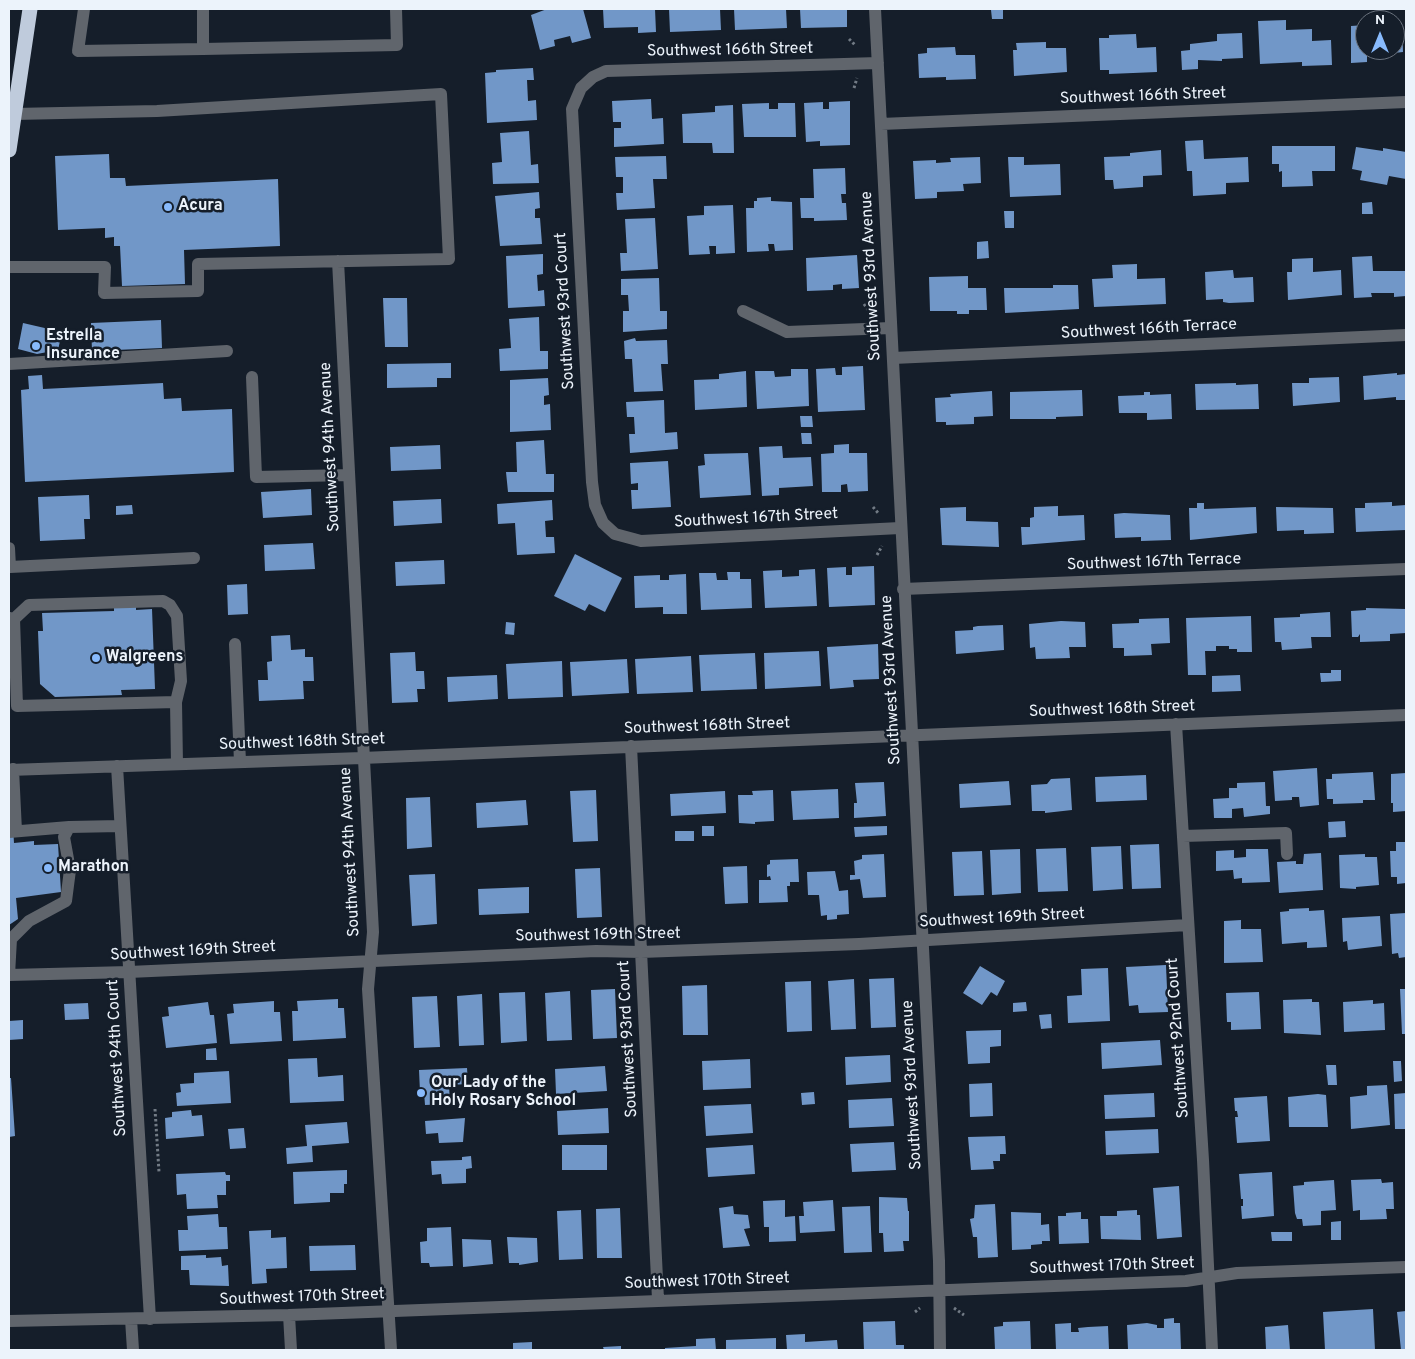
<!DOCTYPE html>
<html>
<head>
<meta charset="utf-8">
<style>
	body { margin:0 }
	#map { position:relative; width:1415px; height:1359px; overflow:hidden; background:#151e2a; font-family:Overpass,sans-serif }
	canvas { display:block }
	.frame { position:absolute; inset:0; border:10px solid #ecf3fb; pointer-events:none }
	.north { position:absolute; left:1355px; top:10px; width:50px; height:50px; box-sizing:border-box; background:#151e2a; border:1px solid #6b737e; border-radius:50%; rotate:0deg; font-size:14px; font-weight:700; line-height:20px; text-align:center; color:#ecf3fb }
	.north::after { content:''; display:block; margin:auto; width:18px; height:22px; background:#88bafc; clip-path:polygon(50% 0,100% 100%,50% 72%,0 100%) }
</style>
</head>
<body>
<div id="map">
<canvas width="1415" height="1359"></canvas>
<div class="frame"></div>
<div class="north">N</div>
</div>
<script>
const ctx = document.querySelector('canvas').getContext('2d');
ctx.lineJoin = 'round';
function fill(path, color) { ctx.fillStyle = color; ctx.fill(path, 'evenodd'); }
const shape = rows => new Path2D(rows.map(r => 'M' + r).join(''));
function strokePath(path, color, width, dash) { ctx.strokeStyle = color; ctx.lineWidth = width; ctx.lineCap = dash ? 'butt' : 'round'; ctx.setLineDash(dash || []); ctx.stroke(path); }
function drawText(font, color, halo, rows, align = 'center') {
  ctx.font = font + ' Overpass,sans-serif'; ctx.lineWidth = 5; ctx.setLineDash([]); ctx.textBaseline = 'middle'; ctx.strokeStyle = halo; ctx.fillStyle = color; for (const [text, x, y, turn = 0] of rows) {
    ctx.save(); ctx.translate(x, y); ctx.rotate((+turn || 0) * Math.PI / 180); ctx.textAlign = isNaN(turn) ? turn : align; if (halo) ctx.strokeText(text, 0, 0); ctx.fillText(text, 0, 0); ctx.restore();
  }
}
fill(shape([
	[547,9,583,9,591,38,572,43,570,36,554,40,555,46,540,50,531,15],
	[603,9,655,9,656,32,638,33,638,27,604,28],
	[669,9,720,9,721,30,670,32],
	[734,9,786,9,787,28,735,30],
	[800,9,847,9,847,27,801,28],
	[991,10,1003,10,1003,19,992,19],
	[1388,15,1388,20,1364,20,1364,16],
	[1286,20,1286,30,1312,29,1312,41,1331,40,1332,65,1302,66,1302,62,1260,64,1258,21],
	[1395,24,1402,24,1403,52,1375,55,1375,53,1367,54,1367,62,1351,63,1351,26,1365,25,1365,50,1395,50],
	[1242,33,1243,58,1222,59,1222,61,1198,60,1198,69,1182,70,1181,51,1190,50,1190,44,1217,41,1217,34],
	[1136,34,1137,48,1156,47,1157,72,1109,74,1109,70,1100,70,1099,38,1109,38,1109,35],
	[1046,42,1046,48,1066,48,1067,72,1014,76,1013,50,1017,50,1016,43],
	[955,47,956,55,975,55,976,79,946,80,946,77,919,78,918,54,927,53,927,48],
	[533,68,534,80,527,80,528,101,536,100,537,120,487,123,485,73,496,72,496,70],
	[651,99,652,119,663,118,664,144,614,147,614,128,621,128,621,122,613,122,612,101],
	[850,101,850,145,820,146,820,141,806,142,804,103,823,102,823,109,829,109,829,102],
	[769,103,769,109,778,109,778,103,795,103,796,137,744,137,742,104],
	[733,105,734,153,713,153,712,143,683,143,682,114,715,112,715,106],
	[529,131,531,165,538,164,539,183,493,184,492,163,502,162,500,133],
	[1203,140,1204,159,1248,157,1249,182,1226,183,1226,194,1193,196,1192,171,1187,171,1185,141],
	[1272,146,1335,146,1335,171,1312,171,1313,186,1282,187,1282,171,1279,172,1279,164,1272,164],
	[1356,147,1383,151,1383,148,1406,152,1406,179,1389,176,1387,185,1360,180,1362,171,1352,169],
	[1161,150,1162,175,1143,176,1143,187,1114,189,1113,180,1105,180,1104,157,1130,156,1130,153],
	[109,154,110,178,125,178,126,186,278,179,280,246,184,250,185,284,122,286,120,246,114,246,114,237,105,238,105,228,58,230,55,156],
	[666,156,667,179,653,179,655,208,617,210,616,193,623,193,623,177,616,177,615,157],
	[980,157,981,183,963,184,964,191,937,192,937,198,915,199,913,161,936,160,936,163,951,162,950,158],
	[1008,157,1024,157,1024,165,1060,164,1061,195,1010,197],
	[845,168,846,194,841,194,842,203,846,203,847,220,814,221,814,218,801,218,800,198,814,198,813,169],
	[539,192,540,208,535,209,535,218,540,218,542,244,500,246,495,196],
	[771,197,771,201,792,202,793,250,775,251,774,244,768,244,769,251,747,252,746,208,754,208,754,201,757,201,757,198],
	[1372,202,1373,214,1362,214,1362,203],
	[733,205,735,253,716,254,716,246,709,246,710,254,689,255,687,216,704,215,704,206],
	[1004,211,1014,211,1014,228,1005,228],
	[655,218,658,269,621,271,620,253,627,253,625,219],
	[988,241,989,258,977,259,977,242],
	[543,254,543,274,537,275,538,291,544,290,545,306,508,308,506,256],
	[857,255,859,288,842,289,842,284,833,285,833,290,807,291,806,258],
	[1372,256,1373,271,1406,271,1406,296,1394,297,1394,293,1371,293,1372,297,1354,298,1352,257],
	[1313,258,1313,272,1341,270,1342,295,1288,300,1287,272,1292,272,1292,259],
	[1137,264,1137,279,1165,278,1166,304,1094,307,1092,279,1113,278,1112,265],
	[1233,270,1234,278,1253,277,1254,302,1229,303,1223,302,1223,299,1206,300,1205,272],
	[968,276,968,288,986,288,987,310,969,310,969,314,957,314,957,311,930,311,929,277],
	[659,278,660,311,667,311,667,329,623,332,623,311,629,311,628,295,621,295,621,279],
	[1053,285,1078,285,1079,309,1005,313,1004,288,1053,288],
	[383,298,407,298,408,347,385,347],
	[539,317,540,351,548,351,548,369,500,371,499,349,511,348,509,319],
	[161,320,162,348,92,351,91,323],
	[23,323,62,332,58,350,37,354,18,349],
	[635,338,636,341,667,340,668,364,661,364,663,391,634,392,632,359,625,359,624,341],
	[451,363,451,378,437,378,437,387,387,388,387,364],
	[863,366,865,410,818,412,816,369,835,368,836,375,842,375,842,367],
	[791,369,808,369,809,406,757,409,755,371,774,371,775,377,791,376],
	[746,371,747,407,695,410,694,380,719,379,719,374],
	[1397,373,1397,375,1406,374,1406,400,1396,400,1396,397,1364,400,1363,376],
	[42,375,43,389,163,383,164,399,181,398,182,411,232,409,234,472,25,482,21,390,29,389,28,376],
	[1339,377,1340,402,1293,406,1292,383,1309,383,1309,378],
	[548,378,549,395,544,396,544,405,550,404,551,430,510,432,510,380],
	[1236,383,1236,385,1258,384,1259,409,1196,410,1195,384],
	[1082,390,1083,416,1056,417,1056,419,1010,419,1010,392],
	[992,391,993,416,974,417,974,424,946,425,946,422,936,422,935,398,951,397,950,394],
	[1144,392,1150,392,1150,395,1171,394,1172,419,1147,420,1147,413,1119,413,1118,396,1144,395],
	[664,400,665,433,677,432,678,449,630,453,629,434,635,434,634,417,627,417,626,402],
	[800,416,812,416,813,427,801,427],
	[801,433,811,433,812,444,802,444],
	[544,440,546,474,554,474,554,492,508,492,506,472,517,472,516,442],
	[849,444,849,453,867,453,868,491,848,492,847,484,841,485,841,492,822,492,821,454,834,453,834,445],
	[440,445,441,469,391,471,390,447],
	[782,446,783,458,811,457,813,486,779,488,779,495,762,496,759,447],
	[748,453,751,495,700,498,698,466,705,465,704,454],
	[668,461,671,507,632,509,631,490,638,490,638,483,631,484,630,463],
	[311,489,312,515,263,518,261,492],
	[89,495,90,519,84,519,85,539,40,541,38,497],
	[441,499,442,523,394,526,393,501],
	[552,500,553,520,545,521,546,537,554,537,555,553,517,555,515,523,498,524,497,504],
	[1392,502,1392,506,1406,505,1406,530,1356,532,1355,508,1365,508,1365,503],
	[1197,503,1204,503,1204,509,1256,507,1257,533,1190,540,1189,508,1197,508],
	[132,505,133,514,116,515,116,506],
	[1058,506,1058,516,1084,515,1085,540,1022,545,1021,527,1030,527,1030,518,1034,517,1034,507],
	[966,507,966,521,998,522,999,547,942,545,940,508],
	[1276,507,1333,508,1334,533,1304,534,1304,530,1277,531],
	[1124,513,1170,515,1171,540,1141,541,1141,537,1115,538,1114,514],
	[313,543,315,569,265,571,264,545],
	[575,554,622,578,605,612,589,604,585,611,554,596],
	[444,560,445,584,396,586,395,562],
	[874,566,875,605,829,607,827,568,846,567,846,575,852,575,852,567],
	[815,569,817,606,765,608,763,571,782,570,782,577,799,576,799,570],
	[727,572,740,572,740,579,751,579,752,608,701,610,699,573,716,573,717,580,728,580],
	[686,574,687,614,663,614,663,607,635,608,634,576,660,575,660,580,669,580,669,575],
	[247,584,248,614,228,615,227,585],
	[136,603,136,610,152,609,155,689,121,690,122,695,55,697,40,684,38,631,43,631,42,613,114,611,114,604],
	[1366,608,1406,609,1406,633,1390,634,1390,641,1360,642,1360,634,1358,637,1352,637,1351,611,1366,610],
	[1330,612,1331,637,1311,637,1312,648,1282,650,1281,642,1275,642,1274,618,1300,617,1300,614],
	[1251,616,1252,652,1237,652,1237,649,1229,649,1229,646,1216,646,1216,651,1205,651,1206,675,1188,675,1186,618],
	[1169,618,1170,643,1151,644,1152,655,1124,656,1124,648,1113,648,1112,624,1139,623,1139,619],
	[1061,621,1085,622,1086,647,1069,647,1070,658,1036,659,1035,647,1030,648,1029,624],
	[506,622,515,623,514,635,505,634],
	[1003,625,1004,650,956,654,955,631,973,630,973,627,978,626],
	[290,635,291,650,305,649,305,657,313,657,314,681,303,681,304,699,259,701,258,680,268,680,267,662,272,661,271,636],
	[878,644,879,679,853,680,854,687,830,689,827,647],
	[819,651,821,686,765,689,764,653],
	[415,652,416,671,424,671,425,689,417,689,418,702,392,703,390,653],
	[755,653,757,689,701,691,699,655],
	[691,656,693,692,637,694,635,659],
	[627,659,629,693,572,696,570,662],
	[562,661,563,697,508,699,506,664],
	[1331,670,1341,670,1341,681,1321,682,1320,673,1331,673],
	[497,675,498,699,448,702,447,677],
	[1240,675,1241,691,1212,692,1212,676],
	[1317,768,1319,805,1300,807,1299,797,1292,797,1292,800,1275,801,1273,771],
	[1373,772,1375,800,1363,800,1363,803,1333,804,1333,799,1327,799,1326,779,1332,779,1332,774],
	[1406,773,1406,811,1393,812,1393,803,1391,803,1391,774],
	[1146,775,1147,800,1096,802,1095,777],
	[1070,778,1072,810,1045,813,1045,811,1032,811,1031,785,1047,784,1051,779],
	[1009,781,1011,805,960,808,959,784],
	[884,782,886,816,854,818,854,803,857,803,855,783],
	[1265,782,1266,806,1270,806,1270,814,1244,817,1243,808,1232,809,1232,818,1214,818,1213,799,1229,798,1229,788,1237,788,1237,783],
	[838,789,839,818,793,820,791,791],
	[596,790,598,841,573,842,570,791],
	[773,790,774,821,755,822,755,824,739,823,738,795,753,795,752,791],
	[725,791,726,813,671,816,670,794],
	[430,797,432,847,407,849,406,798],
	[526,800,528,825,477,828,476,803],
	[12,810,14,843,34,841,34,845,58,844,61,892,16,898,18,919,9,925,9,812],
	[1345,821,1346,837,1329,838,1328,822],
	[702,826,714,826,714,836,702,836],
	[887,826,887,835,855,837,854,827],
	[675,831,694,831,694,841,675,841],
	[1396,842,1406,842,1406,883,1397,884,1397,877,1391,877,1390,851,1396,851],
	[1159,844,1161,888,1132,889,1130,845],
	[1121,846,1123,889,1093,891,1091,847],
	[1066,848,1068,891,1038,892,1036,849],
	[1020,849,1021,893,992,895,990,850],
	[1246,849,1268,849,1270,882,1242,883,1242,878,1234,879,1233,870,1216,871,1216,851,1234,850,1234,858,1246,857],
	[982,851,984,895,954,896,952,852],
	[1321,853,1323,890,1279,893,1277,862,1296,861,1296,864,1303,864,1304,854],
	[884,854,886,897,863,898,860,879,850,880,850,875,855,875,854,861,862,859,862,855],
	[1365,854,1365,857,1377,857,1379,885,1356,887,1356,889,1340,888,1339,855],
	[798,859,799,882,790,882,790,886,787,886,788,902,759,903,759,880,771,880,770,876,767,877,767,865,770,864,770,860],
	[747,866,748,903,725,904,723,867],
	[600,868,602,917,577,918,575,869],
	[835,871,839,891,848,890,849,914,837,915,837,919,827,920,827,915,821,916,819,895,808,895,807,872],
	[435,874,437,924,412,926,409,875],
	[529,887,529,913,479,915,478,889],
	[1309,908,1309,911,1324,910,1327,947,1307,948,1307,942,1282,944,1280,912,1289,911,1289,909],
	[1406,913,1406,957,1399,958,1398,953,1392,954,1390,914],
	[1380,916,1382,946,1348,950,1347,941,1343,942,1342,918],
	[1241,920,1241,929,1261,929,1263,962,1224,963,1224,921],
	[1166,965,1168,1012,1139,1013,1138,1005,1129,1006,1126,967],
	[980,966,1005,981,997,996,991,992,982,1005,963,993],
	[1108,968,1110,1021,1068,1023,1067,996,1082,995,1081,969],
	[894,978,896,1027,871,1028,869,979],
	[854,979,856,1029,831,1030,828,981],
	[811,981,812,1031,787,1032,785,982],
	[707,985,708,1035,683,1035,682,986],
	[615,989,617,1038,593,1039,591,990],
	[1400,989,1406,989,1406,1034,1402,1034],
	[570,991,572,1040,547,1041,545,993],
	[525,992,527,1041,501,1043,499,993],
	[1259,992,1261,1029,1231,1030,1231,1022,1227,1022,1226,993],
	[482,994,484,1045,459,1046,457,996],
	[437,996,440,1047,414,1048,412,997],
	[338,999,338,1008,344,1008,346,1038,293,1041,292,1011,298,1011,297,1001],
	[1312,999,1312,1002,1319,1002,1321,1035,1284,1033,1283,1000],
	[1373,1000,1373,1004,1384,1003,1385,1030,1344,1032,1343,1002],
	[274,1001,274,1012,280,1012,282,1041,230,1044,227,1014,234,1013,233,1004],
	[208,1002,210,1015,214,1015,217,1043,166,1048,162,1017,169,1016,168,1007],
	[1026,1002,1027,1011,1013,1012,1013,1003],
	[88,1003,89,1019,65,1020,64,1004],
	[1051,1014,1052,1028,1041,1029,1039,1015],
	[23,1020,23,1039,9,1040,9,1021],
	[1001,1030,1001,1046,990,1047,990,1063,968,1064,966,1031],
	[1160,1040,1162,1065,1102,1069,1101,1043],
	[216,1048,217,1060,206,1060,206,1049],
	[890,1055,891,1082,846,1085,845,1057],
	[317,1058,318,1077,343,1075,344,1101,290,1103,288,1059],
	[750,1059,751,1088,703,1090,702,1061],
	[1393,1061,1401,1061,1402,1081,1394,1082],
	[1326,1065,1336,1065,1337,1085,1328,1085],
	[605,1066,607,1091,556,1094,555,1069],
	[467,1068,468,1084,449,1085,450,1104,425,1105,424,1092,420,1092,419,1070],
	[229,1071,231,1103,177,1106,176,1093,181,1092,180,1084,194,1083,194,1073],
	[9,1078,11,1078,15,1136,9,1137],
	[992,1083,993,1116,970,1117,969,1084],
	[1387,1085,1390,1125,1351,1129,1350,1097,1367,1095,1367,1086],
	[814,1092,815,1104,802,1105,801,1093],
	[1154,1093,1155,1117,1105,1119,1104,1095],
	[1406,1093,1406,1129,1395,1129,1394,1094],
	[1318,1094,1326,1095,1328,1127,1289,1127,1288,1097],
	[1267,1096,1270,1141,1237,1143,1235,1117,1238,1117,1237,1111,1235,1111,1234,1098],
	[892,1098,894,1126,849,1128,848,1100],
	[751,1104,753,1133,706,1136,704,1106],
	[608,1108,609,1133,558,1135,557,1111],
	[191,1110,192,1116,202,1115,204,1136,166,1139,165,1118,172,1117,172,1112],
	[465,1118,463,1142,439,1143,438,1133,426,1134,425,1121],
	[347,1122,349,1143,312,1146,313,1162,287,1164,286,1148,307,1146,305,1125],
	[244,1128,246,1148,230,1149,228,1129],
	[1158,1129,1159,1153,1106,1155,1105,1131],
	[1005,1136,1006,1154,1000,1154,1000,1161,993,1161,994,1169,971,1170,968,1137],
	[894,1142,896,1170,852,1172,850,1144],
	[562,1145,607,1145,607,1170,562,1170],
	[753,1145,755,1174,708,1177,706,1148],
	[471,1156,472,1168,466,1169,466,1183,442,1184,441,1174,432,1175,431,1161,462,1160,462,1157],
	[347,1170,347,1184,344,1184,344,1193,330,1193,330,1202,294,1204,293,1172],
	[225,1172,226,1175,230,1175,230,1181,226,1181,226,1195,217,1195,218,1208,187,1209,186,1194,177,1195,176,1174],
	[1272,1172,1274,1216,1242,1219,1241,1206,1243,1206,1243,1199,1241,1199,1239,1174],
	[1381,1179,1382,1183,1393,1182,1394,1209,1386,1209,1387,1219,1360,1220,1360,1210,1353,1211,1351,1180],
	[1334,1180,1336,1210,1321,1211,1321,1225,1303,1226,1302,1219,1297,1219,1295,1213,1293,1186,1304,1185,1304,1182],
	[1179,1186,1182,1237,1157,1239,1153,1188],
	[879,1197,907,1198,908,1211,909,1211,909,1241,903,1241,904,1251,884,1252,883,1233,879,1233],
	[785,1200,785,1217,795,1216,796,1241,769,1242,769,1227,764,1227,763,1201],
	[833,1200,835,1231,800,1233,799,1216,804,1216,803,1202],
	[995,1204,998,1257,978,1258,977,1237,973,1237,970,1219,974,1218,975,1205],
	[733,1206,734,1214,748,1215,750,1228,744,1229,750,1246,723,1248,719,1208],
	[870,1206,872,1252,844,1253,842,1207],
	[620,1208,622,1258,597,1258,596,1209],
	[581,1210,583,1259,559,1260,557,1211],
	[1137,1210,1137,1215,1140,1215,1141,1240,1101,1239,1100,1216,1117,1216,1117,1211],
	[1011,1212,1041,1213,1041,1225,1049,1224,1050,1241,1042,1241,1042,1244,1031,1245,1031,1249,1012,1250],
	[1081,1212,1081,1219,1088,1219,1089,1243,1059,1244,1058,1216,1066,1216,1066,1213],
	[218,1214,219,1227,227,1227,228,1249,179,1251,178,1230,188,1230,187,1216],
	[1341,1221,1341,1240,1331,1240,1331,1222],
	[451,1227,453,1266,430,1267,429,1263,421,1263,420,1242,427,1241,427,1228],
	[271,1230,271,1238,286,1237,287,1268,266,1269,267,1283,252,1284,249,1231],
	[1271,1232,1292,1232,1292,1241,1272,1241],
	[507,1237,537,1238,538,1262,519,1265,519,1263,509,1263],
	[462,1239,491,1240,493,1264,463,1267],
	[355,1245,356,1270,310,1271,309,1246],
	[206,1255,206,1258,221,1257,222,1266,228,1265,229,1286,190,1285,189,1270,181,1270,181,1256],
	[1373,1309,1375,1350,1325,1350,1323,1312],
	[1406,1311,1406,1350,1401,1350,1397,1312],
	[1174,1318,1174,1323,1180,1323,1181,1350,1128,1350,1127,1325,1147,1323,1157,1325,1157,1328,1164,1328,1164,1319],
	[895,1321,896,1345,904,1345,904,1350,864,1350,863,1322],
	[1030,1321,1031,1350,995,1350,994,1327,1003,1326,1003,1322],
	[1071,1323,1071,1332,1079,1332,1078,1328,1088,1327,1108,1326,1109,1350,1056,1350,1055,1324],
	[1288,1325,1290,1350,1266,1350,1265,1327],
	[805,1334,805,1342,837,1340,838,1350,787,1350,786,1335],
	[715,1338,716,1350,665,1350,665,1348,696,1346,696,1339],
	[776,1338,776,1350,726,1350,726,1340],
	[532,1342,532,1350,513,1350,513,1343],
	[621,1346,621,1350,604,1350,603,1347]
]), '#7197c8');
strokePath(shape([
	[849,39,856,46],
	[854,88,857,78],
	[864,304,869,311],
	[868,353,871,345],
	[873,507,879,514],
	[877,555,882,546],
	[155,1109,159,1172],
	[954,1308,964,1315],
	[915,1312,920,1308]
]), '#727b85', 3, [2.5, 2.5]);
strokePath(shape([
	[84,9,78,51,203,49],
	[203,9,203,49,397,45,396,9],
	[875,9,939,1261,940,1350],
	[878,63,606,71,593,77,581,88,572,109,592,482,595,505,603,523,615,534,641,541,900,528],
	[881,124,1406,102],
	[338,261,373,932,368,989,391,1350],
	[9,267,105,267,104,293,198,291,198,264,449,259,441,94,157,111,14,114],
	[743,311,787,332,891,328],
	[893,358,1406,335],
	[9,364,227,351],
	[252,377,256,477,349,475],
	[9,548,10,567,194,558],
	[903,589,1406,569],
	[9,618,14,619,17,706,176,702,177,764],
	[14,619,29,605,163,601,170,605,177,616,181,681,176,702],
	[235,644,240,762],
	[1176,724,1203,1160,1212,1350],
	[631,746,658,1299],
	[117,766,150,1319],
	[13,769,16,831],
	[9,770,362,758,1406,715],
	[120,826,69,827,64,837,70,870,66,901,29,921,11,939,9,975,129,972,596,951,641,952,859,944,1188,925],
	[9,832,69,827],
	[1183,836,1286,833,1287,854],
	[289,1315,291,1350],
	[131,1319,133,1350],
	[9,1321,289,1315,1186,1281,1237,1273,1406,1267]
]), '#60656c', 12);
strokePath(shape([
	[9,150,30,9]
]), '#bfcbdc', 15);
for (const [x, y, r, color] of [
	[168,207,5,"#88bafc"],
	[36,346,5,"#88bafc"],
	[96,658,5,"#88bafc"],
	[48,868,5,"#88bafc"],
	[421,1093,5,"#88bafc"]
]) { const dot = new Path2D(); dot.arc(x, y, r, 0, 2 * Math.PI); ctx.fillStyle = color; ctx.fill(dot); strokePath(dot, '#151e2a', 2); }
drawText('16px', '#ecf3fb', '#151e2a', [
	["Southwest 166th Street",730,51,-1],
	["Southwest 166th Street",1143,97,-2],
	["Southwest 93rd Avenue",872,276,-93],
	["Southwest 93rd Court",566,311,-93],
	["Southwest 166th Terrace",1149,330,-3],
	["Southwest 94th Avenue",331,447,-93],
	["Southwest 167th Street",756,519,-3],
	["Southwest 167th Terrace",1154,563,-2],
	["Southwest 93rd Avenue",892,680,-93],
	["Southwest 168th Street",1112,710,-2],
	["Southwest 168th Street",707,727,-2],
	["Southwest 168th Street",302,743,-2],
	["Southwest 94th Avenue",351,852,-93],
	["Southwest 169th Street",1002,919,-3],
	["Southwest 169th Street",598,936,-1],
	["Southwest 169th Street",193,952,-3],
	["Southwest 92nd Court",1179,1038,-94],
	["Southwest 93rd Court",629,1039,-93],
	["Southwest 94th Court",118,1058,-93],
	["Southwest 93rd Avenue",913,1085,-93],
	["Southwest 170th Street",1112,1267,-2],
	["Southwest 170th Street",707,1282,-2],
	["Southwest 170th Street",302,1298,-2]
]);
drawText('bold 16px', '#ecf3fb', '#151e2a', [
	["Acura",178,207],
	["Estrella",46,337],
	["Insurance",46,355],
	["Walgreens",106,658],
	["Marathon",58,868],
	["Our Lady of the",431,1084],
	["Holy Rosary School",431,1102]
], 'left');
</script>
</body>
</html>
